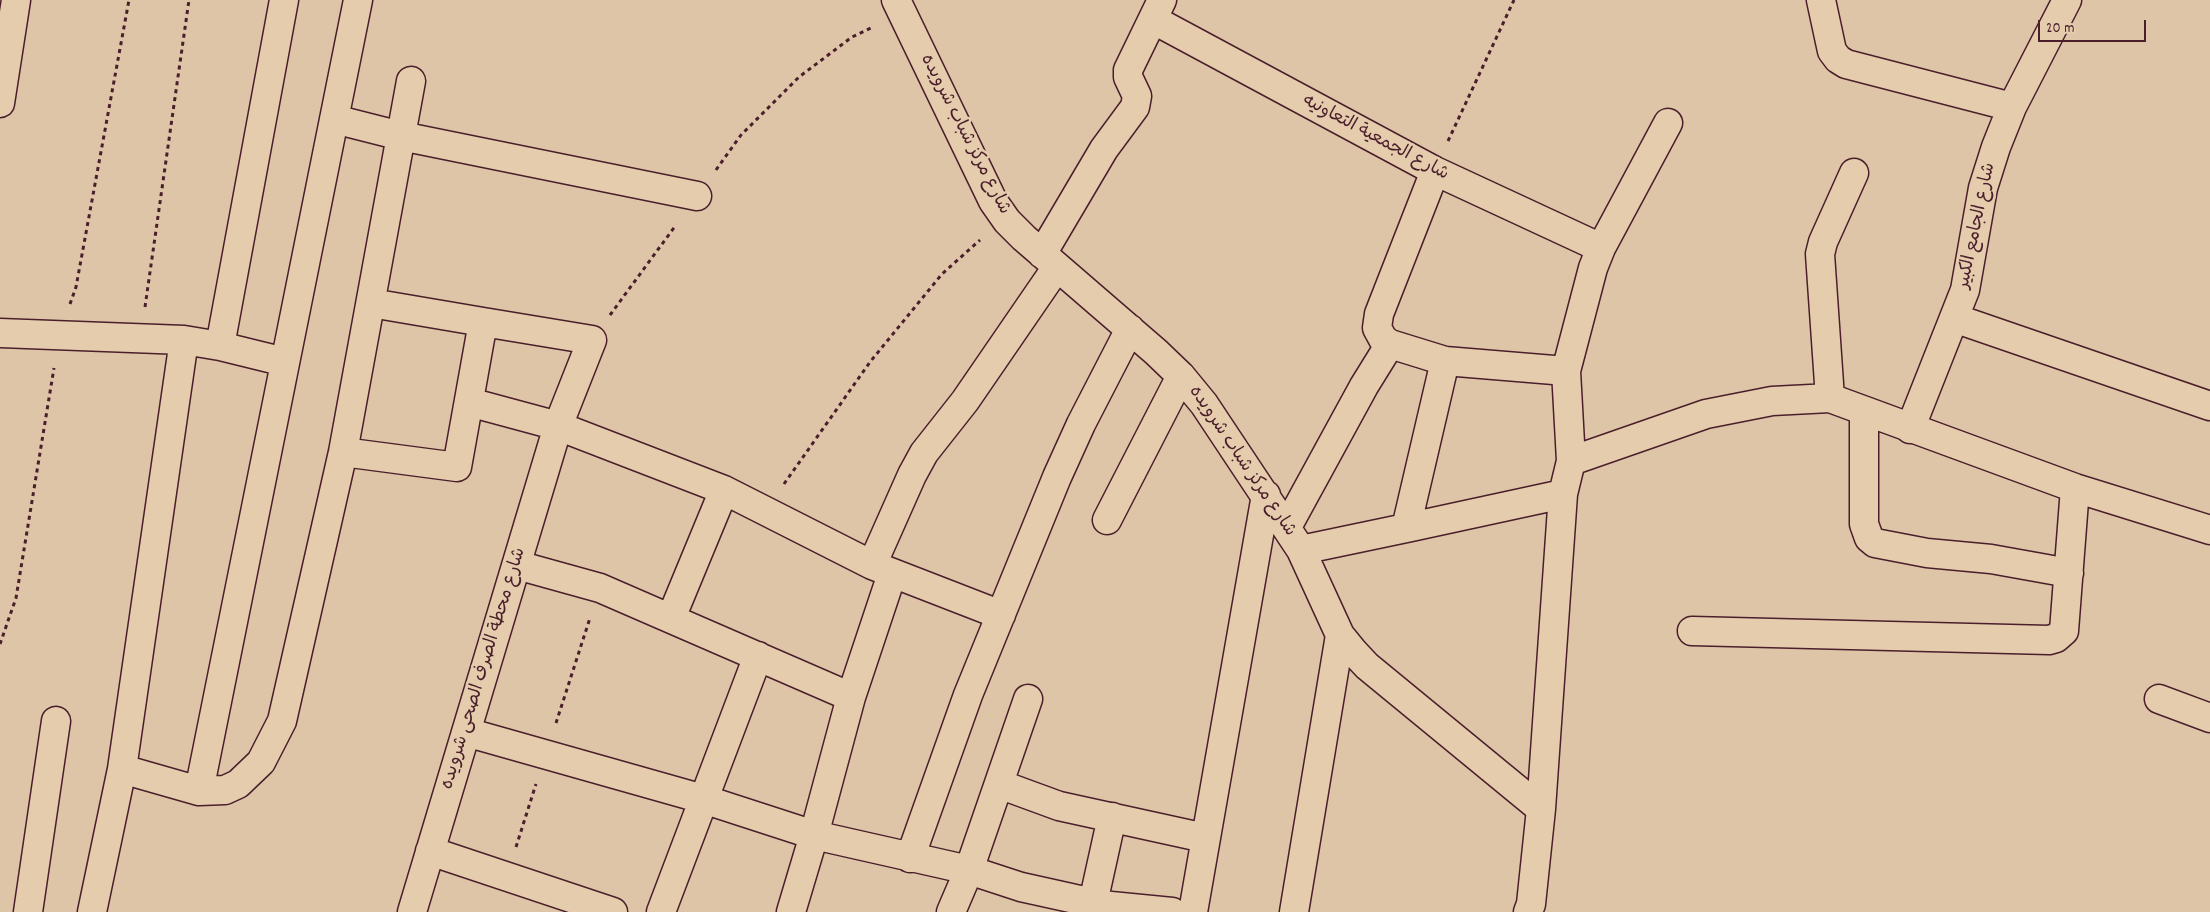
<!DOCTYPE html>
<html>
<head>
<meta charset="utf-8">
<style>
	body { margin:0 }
	#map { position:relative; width:2210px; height:912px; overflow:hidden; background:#dfc5a8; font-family:Dekko,sans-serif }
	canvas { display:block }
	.scale { position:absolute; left:2038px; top:20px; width:108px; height:22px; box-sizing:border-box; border:2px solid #4a1f2b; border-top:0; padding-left:6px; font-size:15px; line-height:18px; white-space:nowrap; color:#4a1f2b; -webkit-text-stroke:4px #e5ccad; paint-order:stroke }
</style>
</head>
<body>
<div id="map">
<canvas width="2210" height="912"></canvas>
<div class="scale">20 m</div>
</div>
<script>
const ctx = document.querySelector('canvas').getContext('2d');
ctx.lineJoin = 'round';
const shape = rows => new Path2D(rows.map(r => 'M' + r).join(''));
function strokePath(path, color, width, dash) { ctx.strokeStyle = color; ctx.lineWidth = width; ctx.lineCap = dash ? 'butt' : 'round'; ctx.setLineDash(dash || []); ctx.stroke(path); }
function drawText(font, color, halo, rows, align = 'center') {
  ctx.font = font + ' Dekko,"Playpen Sans Arabic",sans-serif'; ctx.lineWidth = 5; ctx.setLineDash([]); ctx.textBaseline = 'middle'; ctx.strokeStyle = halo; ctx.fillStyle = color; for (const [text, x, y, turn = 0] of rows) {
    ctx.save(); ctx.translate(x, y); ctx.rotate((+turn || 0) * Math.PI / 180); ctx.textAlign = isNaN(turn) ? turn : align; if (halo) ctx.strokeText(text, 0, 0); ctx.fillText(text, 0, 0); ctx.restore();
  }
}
const street = shape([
	[896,0,993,201,1007,221,1024,238,1156,352,1181,376,1204,404,1301,550,1340,635,1353,651,1367,666,1541,809],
	[1821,0,1832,51,1838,59,1846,64,2012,107],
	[1154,20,1435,171,1601,248],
	[0,103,16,0],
	[334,119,401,136,697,196],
	[1435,171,1379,314,1377,328,1383,339,1390,344,1445,361,1566,371],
	[1042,254,1104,149,1135,107,1137,96,1128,77,1128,70,1162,0],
	[371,303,483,322],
	[1954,318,2210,406],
	[0,333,184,340,220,346,284,0],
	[220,346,285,362],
	[1445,361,1406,528,1563,494],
	[1830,398,1820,254,1823,242,1854,173],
	[469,402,558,426,724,490,872,565,1001,615],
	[1864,411,1864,524,1869,538,1875,543,1927,553,1991,559,2069,573],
	[1910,429,1965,290,1983,188,1996,147,2012,107,2067,0],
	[343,452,457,467,483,322,592,340,558,426,412,912],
	[1571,461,1706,414,1772,401,1830,398,2075,488,2064,631,2056,638,2049,640,1692,631],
	[2075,488,2210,530],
	[1107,520,1181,376],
	[1287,527,1364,386,1390,344],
	[1301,550,1406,528],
	[517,565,600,588,851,697],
	[872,565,912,475,924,453,965,401,1057,267],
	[671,618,724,490],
	[2159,699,2210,718],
	[466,732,703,799,814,835,969,870,1028,699],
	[122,769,199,791,225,790,238,784,261,762,282,721,343,452,411,81],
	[999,784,1059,806,1205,838],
	[199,791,358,0],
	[430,851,613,912],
	[910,858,968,695,1057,477,1081,424,1130,329],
	[28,912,56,721],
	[92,912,122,769,184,340],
	[661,912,758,656],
	[791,912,814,835,851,697,892,574],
	[951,912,969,870,1021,887,1075,899,1111,906,1172,912],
	[1091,912,1112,817],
	[1193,912,1266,495],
	[1294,912,1340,635],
	[1528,912,1531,904,1541,809,1563,494,1571,461,1566,371,1593,268,1601,248,1668,123]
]);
strokePath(street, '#4a1f2b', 31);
strokePath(shape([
	[1448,141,1514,0],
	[716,170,741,135,799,77,852,37,873,27],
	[70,304,76,287,129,0],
	[145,307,189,0],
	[610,315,676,225],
	[784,484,870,362,942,274,980,240],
	[0,644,16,598,54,368],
	[556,723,590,618],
	[516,847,536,784]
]), '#4a1f2b', 3, [4, 4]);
strokePath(street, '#e5ccad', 28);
drawText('18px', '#4a1f2b', '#e5ccad', [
	["شارع مركز شباب شرويده",964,135,63],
	["شارع الجمعية التعاونيه",1375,139,28],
	["شارع الجامع الكبير",1978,226,-78],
	["شارع مركز شباب شرويده",1241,462,56],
	["شارع محطة الصرف الصحى شرويده",485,669,-73]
]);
</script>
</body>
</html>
